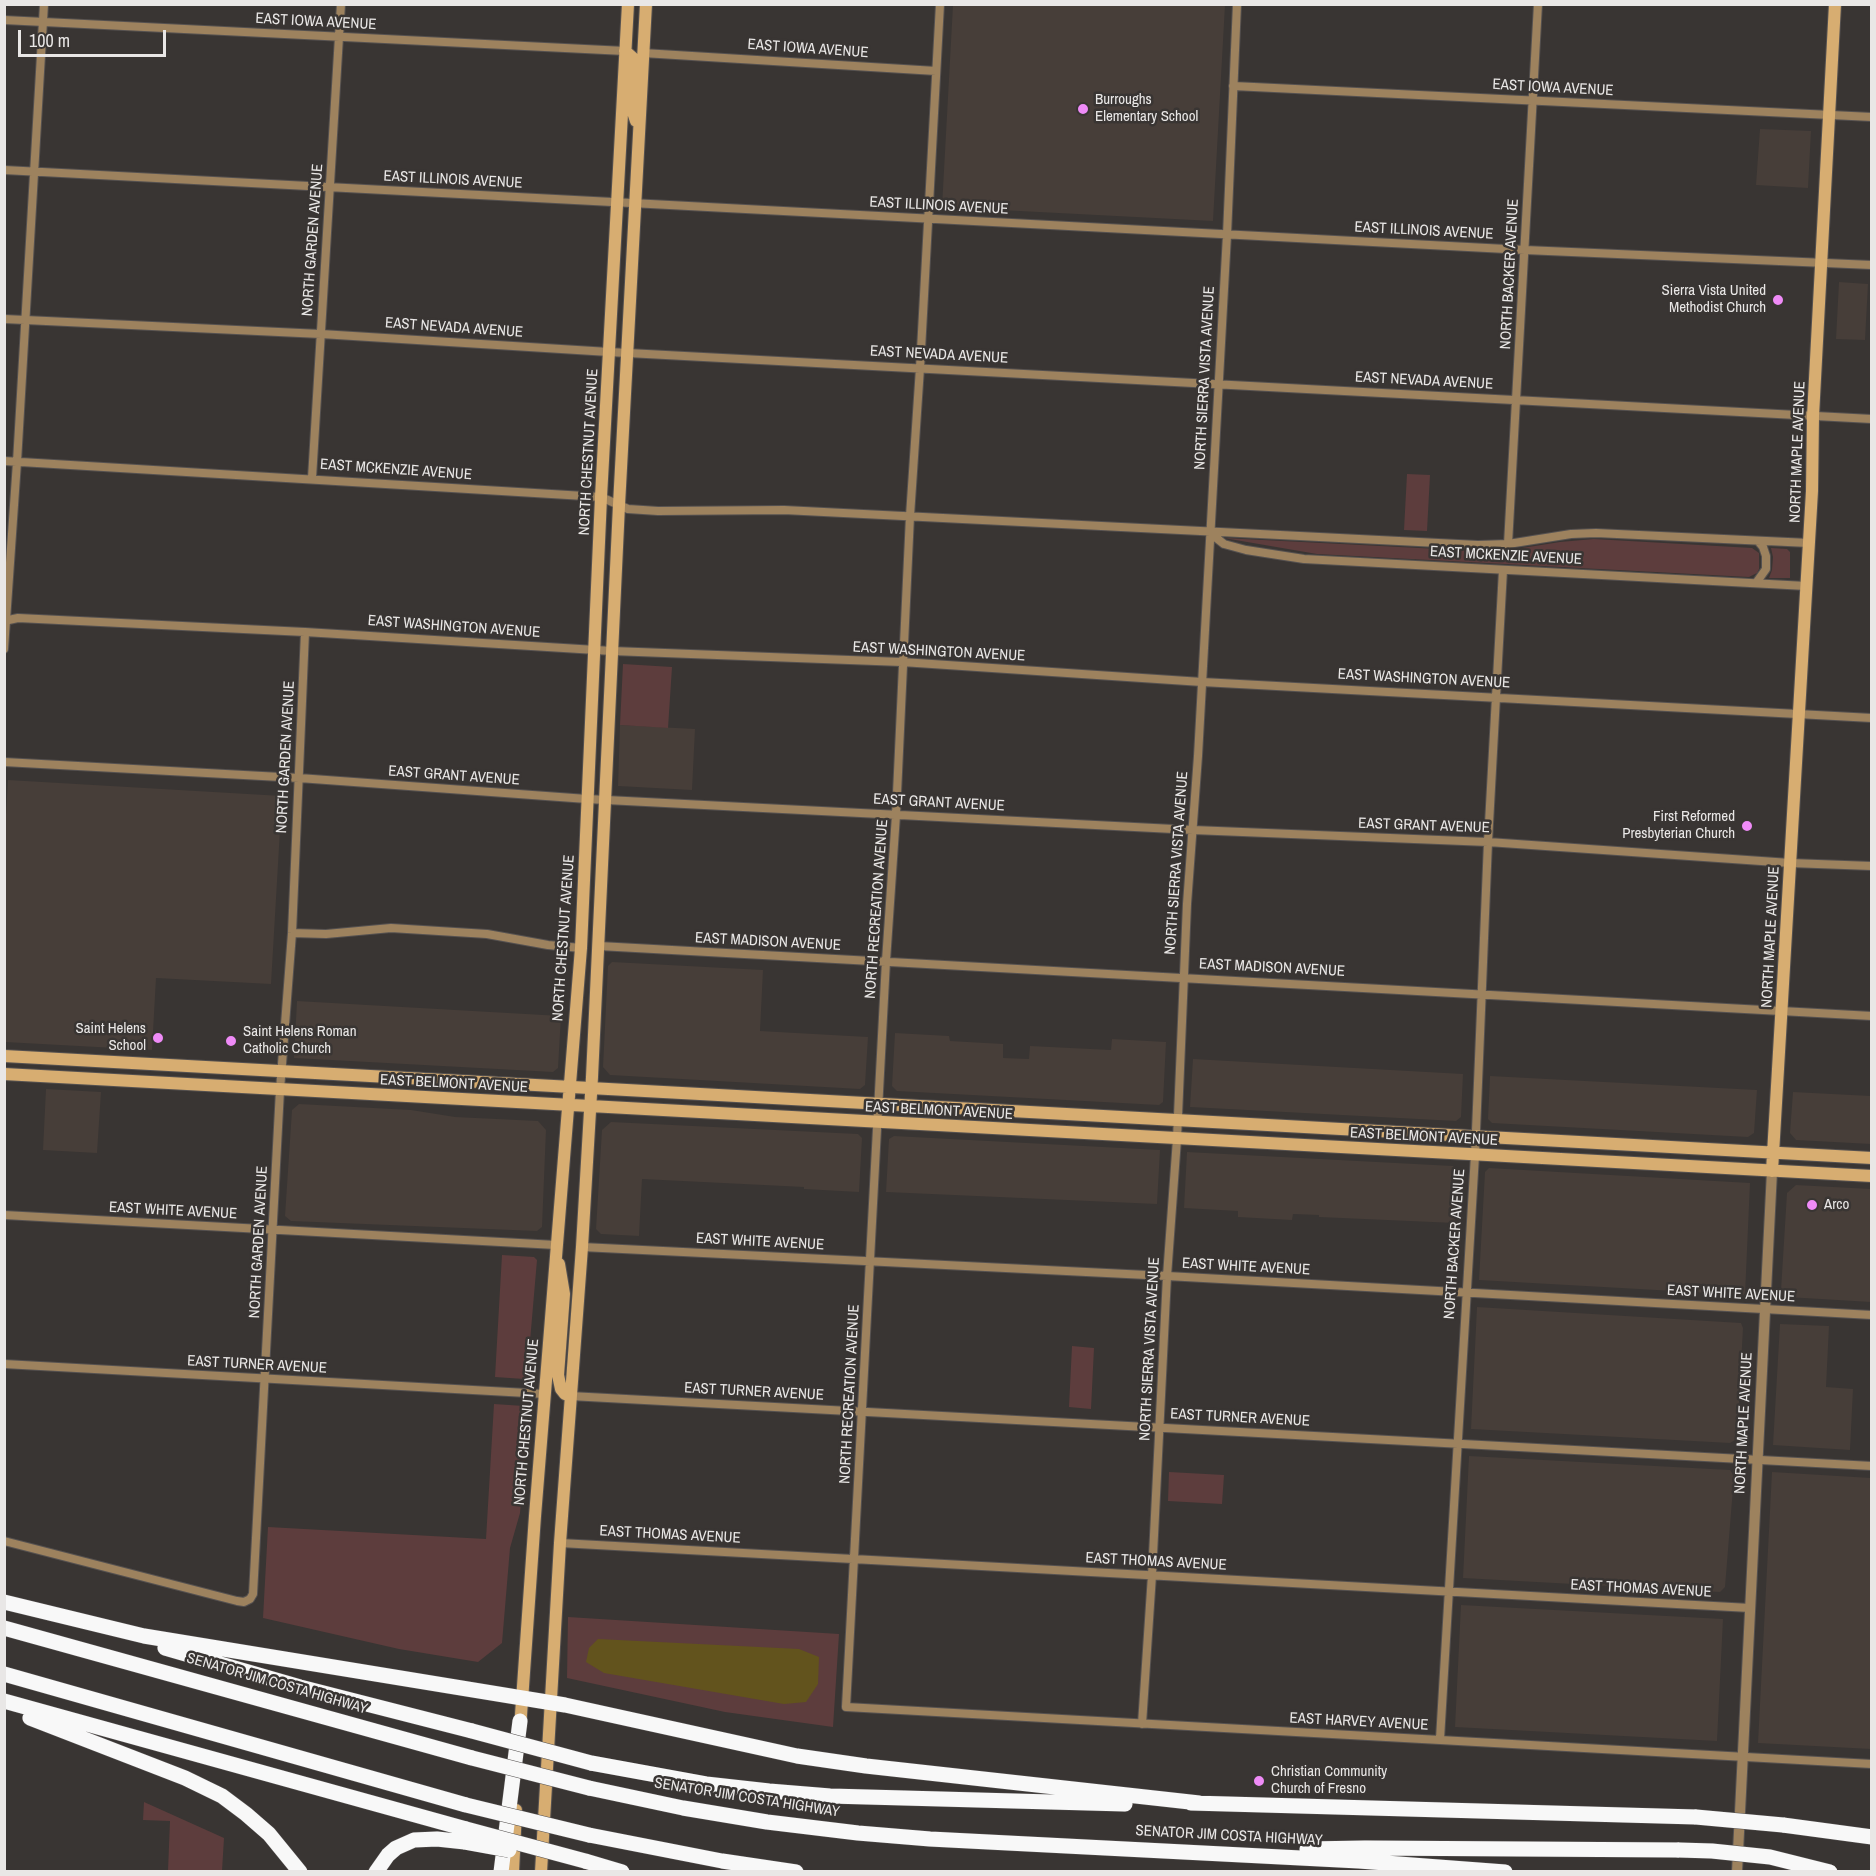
<!DOCTYPE html>
<html>
<head>
<meta charset="utf-8">
<style>
	body { margin:0 }
	#map { position:relative; width:1876px; height:1876px; overflow:hidden; background:#393533; font-family:"Archivo Narrow",sans-serif }
	canvas { display:block }
	.frame { position:absolute; inset:0; border:6px solid #e9e7e6; pointer-events:none }
	.scale { position:absolute; left:18px; top:30px; width:148px; height:27px; box-sizing:border-box; border:3px solid #e9e7e6; border-top:0; padding-left:8px; font-size:18px; line-height:21px; white-space:nowrap; color:#e9e7e6; -webkit-text-stroke:4px #393533; paint-order:stroke }
</style>
</head>
<body>
<div id="map">
<canvas width="1876" height="1876"></canvas>
<div class="frame"></div>
<div class="scale">100 m</div>
</div>
<script>
const ctx = document.querySelector('canvas').getContext('2d');
ctx.lineJoin = 'round';
function fill(path, color) { ctx.fillStyle = color; ctx.fill(path, 'evenodd'); }
const shape = rows => new Path2D(rows.map(r => 'M' + r).join(''));
function strokePath(path, color, width, dash) { ctx.strokeStyle = color; ctx.lineWidth = width; ctx.lineCap = dash ? 'butt' : 'round'; ctx.setLineDash(dash || []); ctx.stroke(path); }
function drawText(font, color, halo, rows, align = 'center') {
  ctx.font = font + ' "Archivo Narrow",sans-serif'; ctx.lineWidth = 5; ctx.setLineDash([]); ctx.textBaseline = 'middle'; ctx.strokeStyle = halo; ctx.fillStyle = color; for (const [text, x, y, turn = 0] of rows) {
    ctx.save(); ctx.translate(x, y); ctx.rotate((+turn || 0) * Math.PI / 180); ctx.textAlign = isNaN(turn) ? turn : align; if (halo) ctx.strokeText(text, 0, 0); ctx.fillText(text, 0, 0); ctx.restore();
  }
}
fill(shape([
	[953,5,1225,5,1213,221,942,207],
	[1760,129,1811,131,1808,188,1756,185],
	[1839,282,1868,284,1865,340,1836,339],
	[620,725,695,729,692,790,618,786],
	[8,780,282,796,271,984,156,978,152,1050,5,1042,4,849],
	[612,962,763,970,760,1031,868,1037,865,1085,860,1089,610,1075,603,1067,608,966],
	[297,1001,561,1016,558,1068,553,1072,294,1058],
	[895,1033,949,1036,950,1041,1003,1044,1003,1058,1029,1059,1030,1046,1111,1050,1112,1039,1166,1042,1163,1102,1159,1105,897,1091,892,1086],
	[1193,1059,1463,1074,1461,1117,1456,1121,1190,1107],
	[1490,1076,1757,1090,1754,1133,1748,1137,1492,1123,1488,1119],
	[46,1089,101,1092,97,1153,43,1150],
	[1793,1092,1871,1096,1871,1144,1796,1140,1790,1133],
	[299,1104,411,1110,455,1117,538,1121,546,1130,542,1227,537,1231,291,1221,285,1216,292,1110],
	[611,1122,858,1134,862,1138,859,1192,804,1189,804,1187,642,1179,639,1236,601,1234,596,1229,602,1130],
	[894,1136,1160,1150,1157,1204,886,1192,889,1139],
	[1187,1152,1453,1166,1458,1171,1455,1223,1319,1217,1319,1215,1293,1214,1292,1220,1238,1217,1238,1211,1184,1208],
	[1489,1168,1750,1183,1745,1295,1479,1280,1485,1172],
	[1796,1185,1871,1189,1871,1302,1787,1297,1783,1295,1781,1290,1787,1193],
	[1477,1307,1741,1323,1743,1328,1737,1439,1730,1443,1471,1429],
	[1780,1324,1829,1326,1826,1387,1853,1389,1850,1450,1773,1445],
	[1469,1456,1730,1470,1734,1476,1725,1587,1720,1592,1463,1578],
	[1772,1472,1871,1478,1871,1749,1758,1743],
	[1461,1605,1723,1619,1717,1741,1455,1727]
]), '#473e39');
fill(shape([
	[1407,474,1430,475,1427,531,1404,530],
	[1224,538,1497,552,1560,542,1594,539,1752,548,1759,553,1759,569,1757,573,1749,577,1317,554],
	[1771,548,1787,549,1790,552,1790,578,1769,578,1772,570,1773,557],
	[623,664,672,667,668,728,620,725],
	[502,1255,534,1257,537,1260,527,1376,524,1379,495,1377],
	[1072,1346,1094,1348,1091,1409,1069,1407],
	[494,1404,524,1406,529,1411,520,1513,510,1548,502,1643,478,1662,399,1649,263,1618,268,1527,486,1539],
	[1169,1472,1224,1475,1222,1504,1168,1501],
	[568,1617,839,1634,833,1727,725,1712,567,1678],
	[144,1802,224,1838,222,1871,168,1871,170,1821,143,1820]
]), '#5d3d3d');
fill(shape([
	[598,1639,799,1649,819,1657,818,1684,806,1702,784,1704,604,1673,586,1662,589,1648]
]), '#62531d');
const minor = shape([
	[940,4,920,368,910,516,896,815,886,961,846,1707,1872,1764],
	[4,20,625,51],
	[643,53,936,71],
	[1233,86,1872,117],
	[4,170,1525,250,1872,265],
	[4,319,321,334,609,352,1872,419],
	[4,461,601,497,628,509,658,511,784,510,1478,545,1508,544,1571,534,1596,533,1809,543],
	[312,478,341,4],
	[1210,533,1224,544,1246,550,1304,559,1806,586],
	[1508,544,1538,4],
	[1756,583,1766,569,1766,556,1763,547,1758,541],
	[4,621,18,618,305,632,612,651,902,662,1202,682,1872,718],
	[4,649,17,462,44,4],
	[4,762,299,778,587,799,1193,830,1488,842,1790,863,1872,866],
	[292,933,326,934,391,928,487,934,548,945,581,948],
	[599,946,1872,1016],
	[4,1215,556,1245],
	[582,1247,1167,1276,1872,1315],
	[4,1364,545,1394],
	[570,1396,1872,1466],
	[4,1541,237,1601,244,1602,250,1599,253,1594,280,1090,292,933,305,632],
	[560,1543,1750,1608],
	[1142,1724,1152,1575,1167,1276,1177,1139,1187,904,1198,756,1227,235,1237,4],
	[1440,1739,1475,1155,1488,842,1503,570]
]);
const tertiary = shape([
	[1737,1872,1772,1171]
]);
const secondary = shape([
	[625,51,633,58,632,109,636,121],
	[4,1056,1872,1158],
	[4,1074,1872,1176],
	[1772,1171,1812,491,1813,416,1835,4],
	[559,1264,564,1294,558,1375,561,1389,565,1394,570,1396],
	[520,1729,535,1516,581,948,601,497,628,4],
	[513,1872,516,1810],
	[541,1872,560,1543,582,1247,592,1077,619,505,646,4]
]);
const motorway = shape([
	[4,1602,144,1636,565,1705,797,1756,866,1766,1199,1803],
	[4,1628,472,1758],
	[165,1648,300,1687,472,1731],
	[4,1674,466,1805],
	[4,1701,466,1829],
	[30,1718,185,1778,222,1796,246,1814,269,1834,300,1872],
	[591,1763,706,1784,769,1791,830,1796,1125,1804],
	[589,1788,683,1808,767,1822,858,1833,930,1839,1359,1861,1505,1872],
	[1191,1803,1696,1817],
	[1783,1825,1872,1837],
	[589,1835,722,1861,796,1872],
	[1307,1849,1365,1848,1679,1850],
	[585,1861,622,1872],
	[376,1872,388,1855,396,1848,414,1840,437,1839,465,1842],
	[501,1872,520,1721]
]);
strokePath(minor, '#555150', 10);
strokePath(tertiary, '#555150', 12);
strokePath(secondary, '#555150', 14);
strokePath(motorway, '#555150', 16);
strokePath(minor, '#9d825e', 8);
strokePath(tertiary, '#9d825e', 10);
strokePath(secondary, '#d7ad71', 12);
strokePath(motorway, '#f8f8f8', 15);
const motorwayBridge = shape([
	[472,1731,591,1763],
	[472,1758,589,1788],
	[466,1805,589,1835],
	[1696,1817,1783,1825],
	[466,1829,585,1861],
	[465,1842,509,1850],
	[1679,1850,1712,1851,1770,1857,1830,1872]
]);
strokePath(motorwayBridge, '#555150', 16, []);
strokePath(motorwayBridge, '#f8f8f8', 15);
for (const [x, y, r, color] of [
	[1083,109,6,"#ef8bf7"],
	[1778,300,6,"#ef8bf7"],
	[1747,826,6,"#ef8bf7"],
	[158,1038,6,"#ef8bf7"],
	[231,1041,6,"#ef8bf7"],
	[1812,1205,6,"#ef8bf7"],
	[1259,1781,6,"#ef8bf7"]
]) { const dot = new Path2D(); dot.arc(x, y, r, 0, 2 * Math.PI); ctx.fillStyle = color; ctx.fill(dot); strokePath(dot, '#393533', 2); }
drawText('15px', '#e9e7e6', '#393533', [
	["EAST IOWA AVENUE",316,22,3],
	["EAST IOWA AVENUE",808,49,4],
	["EAST IOWA AVENUE",1553,88,3],
	["EAST ILLINOIS AVENUE",453,180,3],
	["EAST ILLINOIS AVENUE",939,206,3],
	["EAST ILLINOIS AVENUE",1424,231,3],
	["NORTH GARDEN AVENUE",313,240,-86],
	["NORTH BACKER AVENUE",1510,274,-87],
	["EAST NEVADA AVENUE",454,328,4],
	["EAST NEVADA AVENUE",939,355,3],
	["NORTH SIERRA VISTA AVENUE",1205,378,-87],
	["EAST NEVADA AVENUE",1424,381,3],
	["NORTH CHESTNUT AVENUE",589,452,-87],
	["NORTH MAPLE AVENUE",1798,452,-88],
	["EAST MCKENZIE AVENUE",396,470,4],
	["EAST MCKENZIE AVENUE",1506,556,3],
	["EAST WASHINGTON AVENUE",454,627,4],
	["EAST WASHINGTON AVENUE",939,652,3],
	["EAST WASHINGTON AVENUE",1424,679,3],
	["NORTH GARDEN AVENUE",286,757,-87],
	["EAST GRANT AVENUE",454,776,4],
	["EAST GRANT AVENUE",939,803,3],
	["EAST GRANT AVENUE",1424,826,2],
	["NORTH SIERRA VISTA AVENUE",1177,863,-86],
	["NORTH RECREATION AVENUE",877,909,-86],
	["NORTH MAPLE AVENUE",1771,937,-87],
	["NORTH CHESTNUT AVENUE",564,938,-86],
	["EAST MADISON AVENUE",768,942,3],
	["EAST MADISON AVENUE",1272,968,3],
	["EAST BELMONT AVENUE",454,1084,3],
	["EAST BELMONT AVENUE",939,1111,3],
	["EAST BELMONT AVENUE",1424,1137,3],
	["EAST WHITE AVENUE",173,1211,3],
	["NORTH GARDEN AVENUE",259,1242,-87],
	["EAST WHITE AVENUE",760,1242,3],
	["NORTH BACKER AVENUE",1455,1244,-86],
	["EAST WHITE AVENUE",1246,1267,3],
	["EAST WHITE AVENUE",1731,1294,3],
	["NORTH SIERRA VISTA AVENUE",1150,1349,-87],
	["EAST TURNER AVENUE",257,1365,3],
	["EAST TURNER AVENUE",754,1392,3],
	["NORTH RECREATION AVENUE",850,1394,-87],
	["EAST TURNER AVENUE",1240,1418,3],
	["NORTH CHESTNUT AVENUE",527,1422,-85],
	["NORTH MAPLE AVENUE",1744,1423,-87],
	["EAST THOMAS AVENUE",670,1535,3],
	["EAST THOMAS AVENUE",1156,1562,3],
	["EAST THOMAS AVENUE",1641,1589,3],
	["SENATOR JIM COSTA HIGHWAY",277,1684,16],
	["EAST HARVEY AVENUE",1359,1722,3],
	["SENATOR JIM COSTA HIGHWAY",747,1798,9],
	["SENATOR JIM COSTA HIGHWAY",1229,1836,3]
]);
drawText('15px', '#e9e7e6', '#393533', [
	["Burroughs",1095,100],
	["Elementary School",1095,117],
	["Sierra Vista United",1766,291,"right"],
	["Methodist Church",1766,308,"right"],
	["First Reformed",1735,817,"right"],
	["Presbyterian Church",1735,834,"right"],
	["Saint Helens",146,1029,"right"],
	["School",146,1046,"right"],
	["Saint Helens Roman",243,1032],
	["Catholic Church",243,1049],
	["Arco",1824,1205],
	["Christian Community",1271,1772],
	["Church of Fresno",1271,1789]
], 'left');
</script>
</body>
</html>
